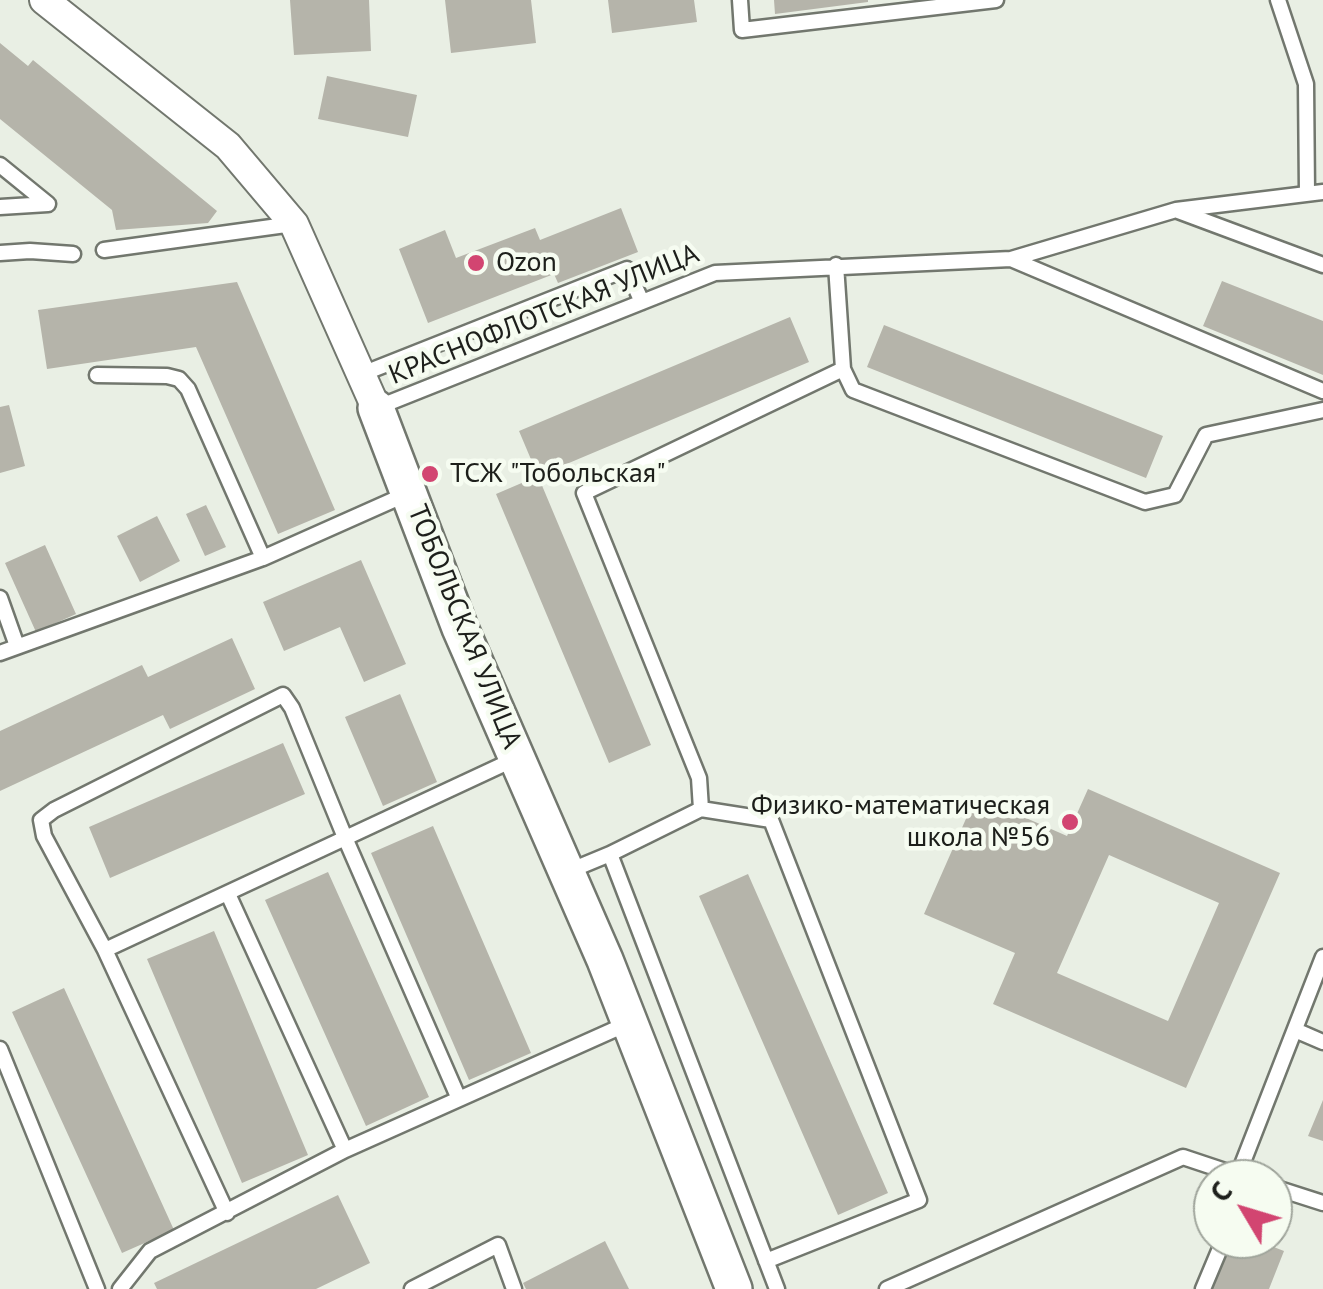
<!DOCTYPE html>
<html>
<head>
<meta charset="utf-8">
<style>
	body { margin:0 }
	#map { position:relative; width:1323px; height:1289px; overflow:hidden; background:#e9efe4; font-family:"PT Sans",sans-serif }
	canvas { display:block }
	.north { position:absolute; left:1193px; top:1159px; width:100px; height:100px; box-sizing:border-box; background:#f6fcf1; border:2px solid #9fa49b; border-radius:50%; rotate:308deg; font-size:28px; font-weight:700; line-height:40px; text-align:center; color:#1d1f1b }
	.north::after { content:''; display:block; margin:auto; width:35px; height:45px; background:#d24571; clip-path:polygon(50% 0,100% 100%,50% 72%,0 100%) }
</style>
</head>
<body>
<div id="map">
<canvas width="1323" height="1289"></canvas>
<div class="north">С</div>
</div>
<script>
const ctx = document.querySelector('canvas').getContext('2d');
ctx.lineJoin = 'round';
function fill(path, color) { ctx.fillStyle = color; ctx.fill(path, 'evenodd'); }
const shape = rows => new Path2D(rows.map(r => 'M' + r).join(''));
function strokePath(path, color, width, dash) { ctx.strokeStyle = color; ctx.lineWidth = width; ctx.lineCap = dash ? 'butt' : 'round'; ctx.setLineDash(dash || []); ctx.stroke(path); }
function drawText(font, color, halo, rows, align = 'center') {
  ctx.font = font + ' "PT Sans",sans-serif'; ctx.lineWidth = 9; ctx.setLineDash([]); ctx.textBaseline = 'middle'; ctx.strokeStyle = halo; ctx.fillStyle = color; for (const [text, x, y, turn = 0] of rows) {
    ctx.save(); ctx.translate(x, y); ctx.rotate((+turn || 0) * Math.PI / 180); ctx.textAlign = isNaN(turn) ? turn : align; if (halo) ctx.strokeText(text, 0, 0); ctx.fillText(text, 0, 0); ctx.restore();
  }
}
fill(shape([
	[290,0,369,0,371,51,294,55],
	[445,0,531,0,536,43,451,53],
	[608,0,694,0,697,22,612,33],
	[774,0,868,0,868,2,775,14],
	[0,43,28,66,33,60,217,211,208,223,116,230,112,210,0,119],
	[327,76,417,95,408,137,318,119],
	[621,208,638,252,558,283,554,274,428,323,399,249,445,230,456,258,535,228,540,240],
	[1222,281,1323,321,1323,375,1203,326],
	[237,282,335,510,278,534,196,347,47,369,38,310],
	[790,317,809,362,538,476,519,431],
	[884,325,1163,436,1146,478,867,367],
	[9,405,25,466,0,473,0,407],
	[538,476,651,745,609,763,496,494],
	[206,505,226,547,205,556,186,514],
	[157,516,180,561,140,582,117,536],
	[45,545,76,614,36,632,5,563],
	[361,560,406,664,364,682,340,627,284,651,263,602],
	[232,638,255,689,170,729,163,715,0,791,0,731,142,665,148,677],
	[400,694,437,782,383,806,345,717],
	[283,743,305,794,110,878,89,827],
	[1088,789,1280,873,1186,1088,993,1004,1015,953,924,914,976,796,1067,836],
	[1109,855,1219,903,1168,1021,1057,973],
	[433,826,531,1053,469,1080,371,853],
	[328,872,429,1097,366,1126,265,900],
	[748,874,888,1193,838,1215,699,896],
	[214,931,308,1155,242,1183,147,959],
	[64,988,174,1230,122,1253,12,1012],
	[1323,1100,1323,1141,1308,1136],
	[338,1195,370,1263,316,1289,157,1289,154,1283],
	[1226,1239,1253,1239,1284,1251,1269,1289,1207,1289],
	[605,1241,629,1289,526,1289,523,1283]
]), '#b5b4aa');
const service = shape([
	[740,0,742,30,996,0],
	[1278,0,1306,84,1307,193],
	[0,165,48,204],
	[0,207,48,204],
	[1178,211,1323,265],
	[104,250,293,224],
	[0,253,30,251,73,254],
	[1011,259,1323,391],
	[843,369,853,390,1145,502,1175,495,1206,435,1323,410],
	[362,374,627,269,642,302],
	[97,375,167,376,179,379,188,389,263,558],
	[376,408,715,273,1011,259,1176,210,1323,192],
	[0,598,17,646],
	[0,653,263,558,409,493],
	[701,809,771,820,919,1200,766,1261],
	[569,871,610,854],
	[228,894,345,1150],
	[105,950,44,836,41,820,54,810,283,695,292,708,346,840,459,1099],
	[1295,1030,1323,1042],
	[0,1049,97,1289],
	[1238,1175,1323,957],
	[1273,1187,1323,1203],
	[227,1213,105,950,517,758],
	[120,1289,150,1251,345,1150,629,1023],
	[412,1289,498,1245,514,1289],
	[777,1289,610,854,701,809,699,778,584,493,843,369,836,265],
	[887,1289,1183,1157,1249,1179],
	[1203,1289,1224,1239]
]);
const minor = shape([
	[44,0,228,146,294,224,376,408]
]);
const tertiary = shape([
	[376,408,460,628,605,960,734,1289]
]);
strokePath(service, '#72776e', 19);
strokePath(minor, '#72776e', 32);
strokePath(tertiary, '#72776e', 40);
strokePath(service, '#fff', 14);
strokePath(minor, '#fff', 28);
strokePath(tertiary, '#fff', 35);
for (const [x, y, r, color] of [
	[476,263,10,"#d24571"],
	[430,474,10,"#d24571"],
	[1070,822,10,"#d24571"]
]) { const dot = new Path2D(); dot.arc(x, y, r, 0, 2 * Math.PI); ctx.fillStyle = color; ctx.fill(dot); strokePath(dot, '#f6fcf1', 4); }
drawText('28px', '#1d1f1b', '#f6fcf1', [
	["Ozon",496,263],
	["ТСЖ \"Тобольская\"",450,474],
	["Физико-математическая",1050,806,"right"],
	["школа №56",1050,838,"right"]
], 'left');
drawText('28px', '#1d1f1b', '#f6fcf1', [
	["КРАСНОФЛОТСКАЯ УЛИЦА",544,315,-22],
	["ТОБОЛЬСКАЯ УЛИЦА",464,627,68]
]);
</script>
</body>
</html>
